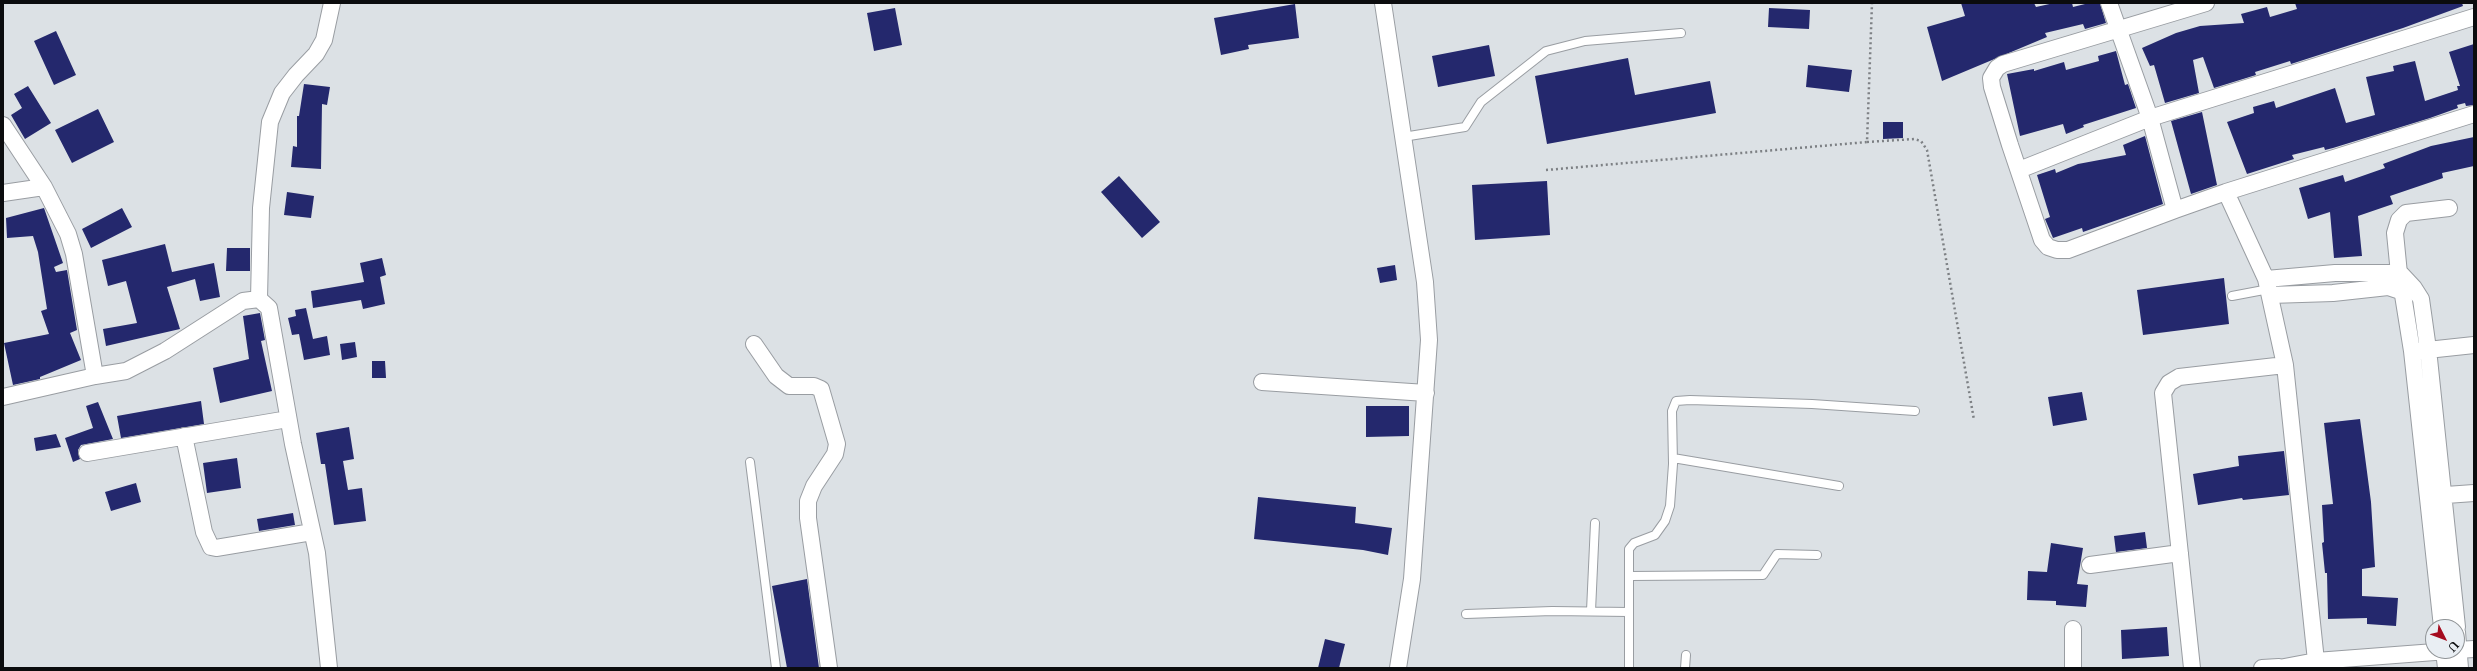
<!DOCTYPE html>
<html>
<head>
<meta charset="utf-8">
<style>
	body { margin:0 }
	#map { position:relative; width:2477px; height:671px; overflow:hidden; background:#dce1e5; font-family:"Libre Baskerville",serif }
	canvas { display:block }
	.frame { position:absolute; inset:0; border:4px solid #0b0c0e; pointer-events:none }
	.north { position:absolute; left:2425px; top:619px; width:40px; height:40px; box-sizing:border-box; background:#e9eef3; border:1px solid #909497; border-radius:50%; rotate:132deg; font-size:11px; font-weight:700; line-height:16px; text-align:center; color:#0b0c0e }
	.north::after { content:''; display:block; margin:auto; width:14px; height:18px; background:#a50b1f; clip-path:polygon(50% 0,100% 100%,50% 72%,0 100%) }
</style>
</head>
<body>
<div id="map">
<canvas width="2477" height="671"></canvas>
<div class="frame"></div>
<div class="north">U</div>
</div>
<script>
const ctx = document.querySelector('canvas').getContext('2d');
ctx.lineJoin = 'round';
function fill(path, color) { ctx.fillStyle = color; ctx.fill(path, 'evenodd'); }
const shape = rows => new Path2D(rows.map(r => 'M' + r).join(''));
function strokePath(path, color, width, dash) { ctx.strokeStyle = color; ctx.lineWidth = width; ctx.lineCap = dash ? 'butt' : 'round'; ctx.setLineDash(dash || []); ctx.stroke(path); }
fill(shape([
	[1961,3,2034,3,2036,7,2054,3,2072,3,2073,7,2089,3,2100,3,2106,23,2085,29,2083,24,2045,33,2047,37,1942,81,1927,27,1965,16],
	[2295,3,2462,3,2463,6,2403,28,2291,64,2290,61,2255,72,2256,75,2214,88,2203,57,2193,60,2199,93,2165,103,2154,65,2150,66,2142,48,2176,33,2200,26,2244,23,2241,14,2267,7,2270,17,2297,9],
	[1295,4,1299,38,1248,45,1249,49,1221,55,1214,18],
	[895,8,902,45,874,51,867,13],
	[1769,8,1810,10,1809,29,1768,27],
	[56,31,76,75,54,85,34,41],
	[2474,44,2474,105,2466,106,2465,103,2457,105,2458,108,2430,118,2333,148,2325,150,2324,147,2292,155,2294,159,2247,174,2227,122,2254,113,2253,107,2274,101,2276,108,2335,88,2346,123,2375,115,2366,77,2394,71,2393,66,2415,61,2425,101,2458,90,2457,86,2460,86,2449,52],
	[1489,45,1495,76,1438,87,1432,56],
	[2116,51,2125,85,2128,84,2136,108,2083,125,2084,127,2066,134,2063,124,2020,136,2007,74,2034,69,2034,71,2064,62,2066,70,2099,61,2098,56],
	[1628,58,1635,95,1710,81,1716,113,1547,144,1535,76],
	[1808,65,1852,70,1849,92,1806,87],
	[304,84,330,87,327,105,322,104,321,169,291,167,293,146,297,147,297,116,299,116],
	[28,86,51,123,25,139,11,115,22,108,14,94],
	[98,109,114,142,72,163,55,130],
	[2202,112,2217,185,2191,194,2171,121],
	[1883,122,1903,122,1903,138,1883,139],
	[2145,136,2163,204,2083,232,2082,228,2053,238,2045,219,2050,217,2037,175,2055,169,2056,173,2078,164,2126,155,2123,145],
	[2474,137,2474,166,2442,173,2443,178,2390,196,2393,204,2358,216,2362,256,2334,258,2330,212,2308,219,2299,188,2343,175,2345,182,2385,168,2383,164,2431,146],
	[1119,176,1160,222,1142,238,1101,192],
	[1547,181,1550,235,1475,240,1472,185],
	[287,192,314,196,311,218,284,215],
	[44,208,63,263,54,267,56,272,67,270,77,330,70,333,81,360,40,377,40,379,13,385,4,343,49,334,41,311,47,309,38,252,33,236,7,238,6,218],
	[122,208,132,227,91,248,82,229],
	[165,244,172,272,214,263,220,297,200,301,195,279,167,287,180,329,106,346,103,329,137,323,126,281,108,286,102,260],
	[227,248,250,248,250,271,226,271],
	[382,258,386,275,380,277,385,304,363,309,361,300,313,308,311,291,364,282,360,263],
	[1395,265,1397,280,1380,283,1377,268],
	[2224,278,2229,324,2143,335,2137,290],
	[306,308,313,339,327,336,330,355,304,360,299,334,292,335,288,318,296,316,295,310],
	[260,313,265,340,261,341,272,391,220,403,213,368,249,359,243,316],
	[355,342,357,357,342,360,340,344],
	[372,361,385,361,386,378,372,378],
	[2082,392,2087,420,2053,426,2048,397],
	[201,401,204,424,121,438,117,416],
	[98,402,113,439,81,445,78,450,80,459,73,462,65,438,93,428,86,406],
	[1366,406,1409,406,1409,436,1366,437],
	[2360,419,2371,502,2375,567,2362,569,2362,596,2398,598,2396,626,2367,624,2367,618,2328,619,2327,573,2325,573,2322,543,2324,542,2322,505,2333,504,2324,423],
	[349,427,354,459,343,461,348,490,362,488,366,521,334,525,325,464,321,464,316,433],
	[56,434,61,447,36,451,34,438],
	[2284,451,2289,495,2243,500,2242,498,2198,505,2193,474,2239,466,2238,456],
	[237,458,241,488,207,493,203,463],
	[136,483,141,502,111,511,105,492],
	[1258,497,1356,507,1355,523,1392,528,1388,555,1363,550,1254,539],
	[293,513,295,525,259,531,257,519],
	[2145,532,2147,548,2116,552,2114,536],
	[2051,543,2083,548,2077,584,2088,585,2086,607,2056,605,2056,601,2027,600,2028,571,2047,572],
	[807,579,819,668,787,668,772,586],
	[2167,627,2169,656,2122,659,2121,630],
	[1325,639,1345,644,1339,668,1318,668]
]), '#24286d');
const lane = shape([
	[1403,137,1465,127,1481,102,1546,51,1585,41,1681,33],
	[2232,296,2269,289],
	[1673,458,1839,486],
	[750,462,776,668],
	[1630,576,1763,575,1777,554,1817,555],
	[1591,611,1595,523],
	[1466,614,1552,611,1629,612],
	[1629,668,1629,549,1634,543,1655,535,1665,521,1670,506,1673,464,1672,411,1676,401,1690,400,1812,404,1915,411],
	[1685,668,1686,655]
]);
const street = shape([
	[1383,3,1425,282,1429,340,1412,579,1398,668],
	[2109,3,2150,118,2175,210,2226,192,2266,279,2285,365,2316,661],
	[3,125,44,187,68,234,74,254,95,376,126,371,165,351,243,301,259,299,269,308,293,444,317,553,329,668],
	[2019,170,2150,118,2474,17],
	[2226,192,2474,114],
	[3,193,44,187],
	[2175,210,2068,250,2057,250,2048,247,2042,240,2010,145,1992,87,1991,78,1997,68,2003,64,2206,3],
	[2266,279,2335,273,2400,273,2414,288,2421,299,2428,349,2457,627],
	[2400,284,2395,233,2399,220,2406,213,2449,208],
	[2270,295,2333,293,2388,287,2400,291,2403,295,2412,351,2442,627],
	[259,299,261,208,270,122,282,93,296,75,316,54,324,40,332,3],
	[754,344,776,376,789,386,814,386,821,389,837,444,835,454,814,486,808,501,808,518,829,668],
	[2418,351,2474,345],
	[1262,382,1426,393],
	[3,397,95,376],
	[184,436,204,532,211,547,216,548,312,532],
	[87,453,288,419],
	[2432,496,2474,493],
	[2090,565,2180,553],
	[2457,632,2460,668],
	[2457,650,2474,649],
	[2444,651,2446,668],
	[2073,668,2073,629],
	[2192,668,2163,393,2169,383,2179,377,2285,365],
	[2262,668,2279,667],
	[2279,668,2316,661,2448,651]
]);
strokePath(lane, '#999da2', 10);
strokePath(street, '#999da2', 18);
strokePath(shape([
	[1867,142,1914,139,1921,141,1927,150,1974,420],
	[1546,170,1867,142,1872,3]
]), '#7d8084', 2.5, [2, 3]);
strokePath(lane, '#fff', 8);
strokePath(street, '#fff', 16);
</script>
</body>
</html>
